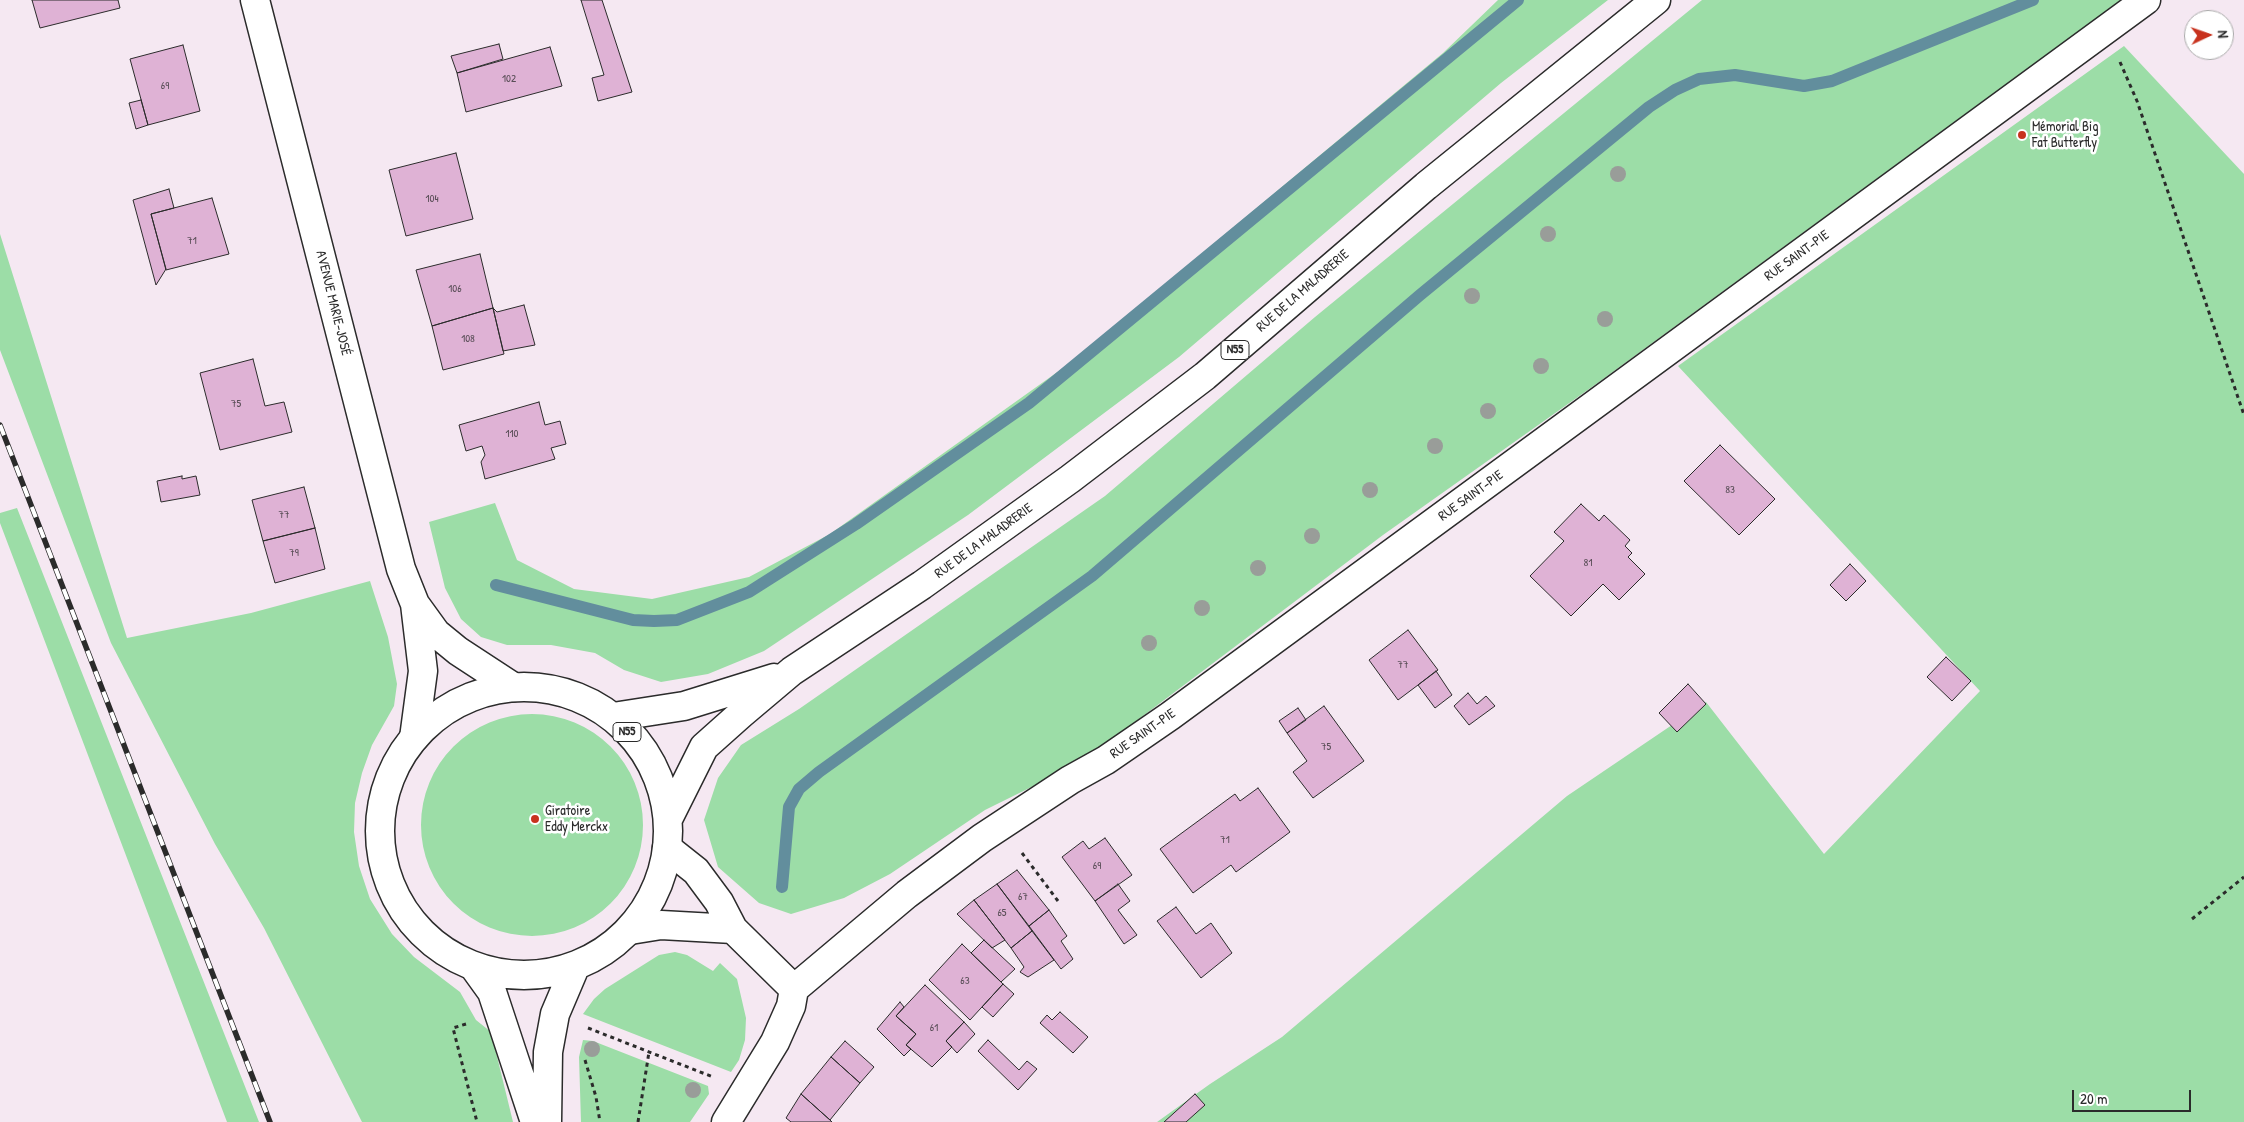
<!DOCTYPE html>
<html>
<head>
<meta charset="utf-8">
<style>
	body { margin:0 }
	#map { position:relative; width:2244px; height:1122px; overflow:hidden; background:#f5e8f2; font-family:"Patrick Hand",sans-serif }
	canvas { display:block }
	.north { position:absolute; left:2184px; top:10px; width:50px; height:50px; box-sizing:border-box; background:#fff; border:1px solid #aaa; border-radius:50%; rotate:87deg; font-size:14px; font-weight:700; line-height:20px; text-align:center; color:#2b2b2b }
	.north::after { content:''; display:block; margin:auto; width:18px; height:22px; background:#c8321e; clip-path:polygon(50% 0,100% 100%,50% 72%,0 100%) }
	.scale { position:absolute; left:2072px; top:1090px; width:119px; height:22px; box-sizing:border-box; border:2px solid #2b2b2b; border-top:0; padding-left:6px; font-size:15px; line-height:18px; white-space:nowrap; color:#2b2b2b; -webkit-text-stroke:4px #fff; paint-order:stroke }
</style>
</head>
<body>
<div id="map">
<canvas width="2244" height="1122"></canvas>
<div class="north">N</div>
<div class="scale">20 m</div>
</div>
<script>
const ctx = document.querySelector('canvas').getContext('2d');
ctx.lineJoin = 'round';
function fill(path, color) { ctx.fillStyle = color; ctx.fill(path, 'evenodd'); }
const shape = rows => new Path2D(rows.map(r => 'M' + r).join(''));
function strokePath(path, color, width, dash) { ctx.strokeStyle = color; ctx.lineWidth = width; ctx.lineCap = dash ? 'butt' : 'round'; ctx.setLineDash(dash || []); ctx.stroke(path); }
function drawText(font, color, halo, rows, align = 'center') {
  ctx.font = font + ' "Patrick Hand",sans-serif'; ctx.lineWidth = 5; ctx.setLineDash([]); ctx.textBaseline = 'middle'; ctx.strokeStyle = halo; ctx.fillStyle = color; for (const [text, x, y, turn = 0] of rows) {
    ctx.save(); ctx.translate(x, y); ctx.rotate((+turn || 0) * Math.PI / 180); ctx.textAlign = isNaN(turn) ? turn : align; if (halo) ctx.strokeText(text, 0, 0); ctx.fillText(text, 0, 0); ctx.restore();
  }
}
fill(shape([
	[1498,0,1608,0,1501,83,1179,357,968,515,764,651,708,674,661,682,624,670,595,653,551,645,507,645,481,637,461,619,445,588,429,522,495,503,517,560,574,589,652,599,749,577,830,534,1070,363,1443,53],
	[1702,0,2121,0,1599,382,1383,535,1082,762,985,810,890,874,844,898,791,914,759,903,718,867,704,820,718,778,741,745,799,709,1105,496,1315,317],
	[2124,46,2244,174,2244,1122,1157,1122,1210,1084,1282,1037,1567,796,1706,702,1824,854,1980,691,1678,366],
	[0,234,127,638,251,613,370,581,388,637,397,684,394,706,372,745,362,773,355,803,354,832,359,866,370,899,392,934,414,957,460,992,476,1020,491,1032,513,1122,362,1122,264,928,215,844,111,643,0,350],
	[17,508,259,1122,227,1122,0,523,0,513],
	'421 825a111 111 0 1 1 222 0a111 111 0 1 1-222 0Z',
	[675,952,687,955,713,971,720,963,737,979,746,1018,745,1040,739,1060,731,1072,583,1014,594,999,605,989,659,955],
	[583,1040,593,1041,708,1086,709,1094,690,1122,581,1122,579,1057]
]), '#9cdda7');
strokePath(shape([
	[496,585,633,620,654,621,677,620,749,592,856,524,1029,403,1518,0],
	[782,887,789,807,799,789,819,772,1092,576,1420,295,1649,107,1675,90,1699,79,1735,75,1804,86,1832,81,2033,0]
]), '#628e9d', 12);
const building = shape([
	[32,0,118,0,120,8,40,28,32,0],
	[581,0,602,0,632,92,598,101,592,78,604,75,581,0],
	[499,44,503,59,457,73,451,56,499,44],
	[183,45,200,111,148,125,130,59,183,45],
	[550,47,562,86,466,112,457,73,550,47],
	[141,100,148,125,136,129,129,103,141,100],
	[456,153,473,219,406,236,389,170,456,153],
	[169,189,174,208,151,214,166,269,156,285,133,200,169,189],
	[212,198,229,254,166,270,151,214,212,198],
	[480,254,493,308,432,326,416,270,480,254],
	[524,305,535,345,503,351,493,308,497,312,524,305],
	[493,308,504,354,443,370,432,326,493,308],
	[253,359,265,406,284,402,292,432,220,450,200,373,253,359],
	[539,402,545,425,560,421,566,444,551,448,555,459,485,479,481,462,485,455,482,446,466,451,459,425,539,402],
	[1720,445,1775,499,1739,535,1684,481,1720,445],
	[182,476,182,479,196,476,200,495,161,502,157,481,182,476],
	[304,487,315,528,263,541,252,500,304,487],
	[1581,504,1599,521,1604,515,1630,540,1625,546,1632,553,1628,557,1645,574,1619,600,1603,584,1571,616,1530,576,1564,541,1554,532,1581,504],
	[315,528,325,569,275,583,263,541,315,528],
	[1850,564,1866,581,1846,601,1830,585,1850,564],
	[1408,630,1438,670,1398,700,1369,660,1408,630],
	[1946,657,1971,681,1952,701,1927,677,1946,657],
	[1436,671,1452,695,1435,708,1418,685,1436,671],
	[1688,684,1706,704,1677,732,1659,713,1688,684],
	[1468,693,1477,704,1486,696,1495,706,1469,725,1454,706,1468,693],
	[1324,706,1364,761,1313,798,1293,772,1307,761,1287,733,1324,706],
	[1298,708,1306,720,1287,733,1279,721,1298,708],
	[1258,788,1290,832,1236,872,1231,865,1193,893,1160,849,1235,794,1240,801,1258,788],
	[1105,838,1132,875,1095,901,1062,857,1083,841,1089,849,1105,838],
	[1017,870,1049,910,1029,926,997,884,1017,870],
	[997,884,1032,931,1011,948,974,900,997,884],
	[1118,884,1130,901,1118,910,1137,935,1124,944,1095,901,1118,884],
	[974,900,1005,940,992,948,957,914,974,900],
	[1176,907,1196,934,1211,923,1232,953,1201,978,1157,921,1176,907],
	[1049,910,1067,936,1061,941,1073,959,1061,969,1029,926,1049,910],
	[1032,931,1054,960,1028,977,1020,972,1024,967,1011,948,1032,931],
	[984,940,1015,969,1001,982,971,953,984,940],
	[962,944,1003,984,970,1020,929,980,962,944],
	[1003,984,1014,994,993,1017,982,1007,1003,984],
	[925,985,964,1022,946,1041,952,1047,932,1067,906,1045,916,1034,896,1016,925,985],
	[900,1002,904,1007,896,1016,916,1034,906,1045,911,1049,904,1056,877,1029,900,1002],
	[1060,1012,1088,1037,1073,1053,1040,1023,1047,1015,1052,1020,1060,1012],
	[964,1022,975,1034,957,1053,946,1041,964,1022],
	[988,1040,1019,1070,1027,1061,1037,1069,1018,1090,978,1051,988,1040],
	[845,1041,874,1067,860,1083,831,1057,845,1041],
	[831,1057,860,1083,830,1120,801,1094,831,1057],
	[801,1094,830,1120,832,1122,791,1122,786,1118,801,1094],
	[1195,1094,1205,1105,1186,1122,1164,1122,1195,1094]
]);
fill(building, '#dfb2d5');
strokePath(building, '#2b2b2b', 1);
const minor = shape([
	[255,0,401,569,415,604,436,633,458,651,513,687],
	[414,738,423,671,415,604],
	[667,848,696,871,719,902,733,929,794,989,791,1006,775,1042,726,1122],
	[630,930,661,925,733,929],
	[794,989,907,894,982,838,1070,780,1106,760,1170,716,2146,0]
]);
const major = shape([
	'380 831a144 144 0 1 1 288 0a144 144 0 1 1-288 0Z',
	[613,717,684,706,774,678],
	[668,819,704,747,741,714,792,671,922,585,1070,479,1205,376,1426,186,1656,0],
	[474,967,492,992,535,1122],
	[547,1122,548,1052,555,1014,575,967]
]);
strokePath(minor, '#2b2b2b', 31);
strokePath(major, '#2b2b2b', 31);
strokePath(shape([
	[2120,62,2137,101,2244,415],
	[1022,853,1058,901],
	[2192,919,2244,877],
	[466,1024,453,1028,477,1122],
	[588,1028,713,1077],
	[585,1060,596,1097,600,1122],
	[638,1122,649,1052]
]), '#2b2b2b', 3, [4, 4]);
strokePath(minor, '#fff', 28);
strokePath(major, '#fff', 28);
const rail = shape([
	[0,425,270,1122]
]);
strokePath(rail, '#2b2b2b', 5.5);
strokePath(rail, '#fff', 4, [11]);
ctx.fillStyle = '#999d99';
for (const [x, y] of [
	[1618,174],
	[1548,234],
	[1472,296],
	[1605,319],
	[1541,366],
	[1488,411],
	[1435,446],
	[1370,490],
	[1312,536],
	[1258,568],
	[1202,608],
	[1149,643],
	[592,1049],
	[693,1090]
]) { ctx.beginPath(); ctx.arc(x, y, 8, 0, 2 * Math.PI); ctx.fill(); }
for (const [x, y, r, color] of [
	[2022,135,5,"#c8321e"],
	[535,819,5,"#c8321e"]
]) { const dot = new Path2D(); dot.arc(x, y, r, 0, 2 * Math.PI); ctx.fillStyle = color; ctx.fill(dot); strokePath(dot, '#fff', 2); }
drawText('11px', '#584d56', null, [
	["102",509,79],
	["69",165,86],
	["104",432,199],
	["71",192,241],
	["106",455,289],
	["108",468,339],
	["75",236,404],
	["110",512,434],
	["83",1730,490],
	["77",284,515],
	["79",294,553],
	["81",1588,563],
	["77",1403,665],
	["75",1326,747],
	["71",1225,840],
	["69",1097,866],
	["67",1023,897],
	["65",1002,913],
	["63",965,981],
	["61",934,1028]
]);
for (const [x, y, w] of [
	[1235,350,28],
	[627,732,28]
]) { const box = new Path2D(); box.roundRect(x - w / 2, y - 9.5, w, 19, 4); ctx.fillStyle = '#fff'; ctx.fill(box); strokePath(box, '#2b2b2b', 1); }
drawText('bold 12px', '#2b2b2b', null, [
	["N55",1235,350],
	["N55",627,732]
]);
drawText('14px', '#2b2b2b', '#fff', [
	["Mémorial Big",2032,127],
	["Fat Butterfly",2032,143],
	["Giratoire",545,811],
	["Eddy Merckx",545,827]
], 'left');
drawText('14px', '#2b2b2b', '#fff', [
	["RUE SAINT-PIE",1797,256,-36],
	["RUE DE LA MALADRERIE",1303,291,-41],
	["AVENUE MARIE-JOSÉ",333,303,76],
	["RUE SAINT-PIE",1471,496,-36],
	["RUE DE LA MALADRERIE",984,541,-36],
	["RUE SAINT-PIE",1143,734,-35]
]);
</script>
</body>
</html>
